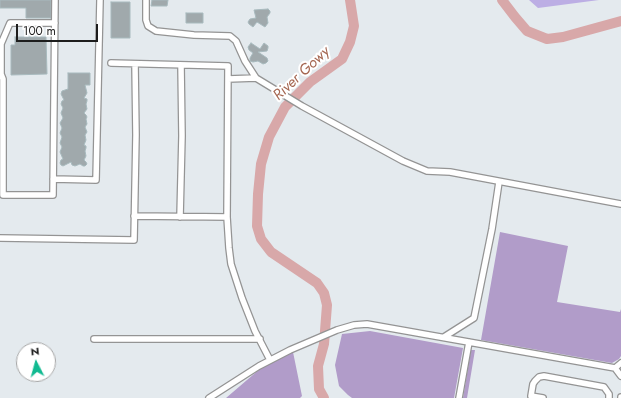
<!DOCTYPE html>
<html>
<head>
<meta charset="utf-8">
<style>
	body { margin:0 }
	#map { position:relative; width:621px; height:398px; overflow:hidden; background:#e4eaee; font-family:Jost,sans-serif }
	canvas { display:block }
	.north { position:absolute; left:16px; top:342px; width:40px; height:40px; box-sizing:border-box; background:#fff; border:1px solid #a5a5a5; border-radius:50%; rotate:354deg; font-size:11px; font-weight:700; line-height:16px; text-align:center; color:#1d1d1d }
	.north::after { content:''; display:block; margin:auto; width:14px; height:18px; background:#11ba91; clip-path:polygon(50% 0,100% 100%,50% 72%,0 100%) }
	.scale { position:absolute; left:16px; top:24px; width:82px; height:18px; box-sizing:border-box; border:2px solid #1d1d1d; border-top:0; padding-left:5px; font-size:12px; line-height:14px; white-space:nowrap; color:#1d1d1d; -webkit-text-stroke:3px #fff; paint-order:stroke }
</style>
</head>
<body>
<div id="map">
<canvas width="621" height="398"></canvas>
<div class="north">N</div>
<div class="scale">100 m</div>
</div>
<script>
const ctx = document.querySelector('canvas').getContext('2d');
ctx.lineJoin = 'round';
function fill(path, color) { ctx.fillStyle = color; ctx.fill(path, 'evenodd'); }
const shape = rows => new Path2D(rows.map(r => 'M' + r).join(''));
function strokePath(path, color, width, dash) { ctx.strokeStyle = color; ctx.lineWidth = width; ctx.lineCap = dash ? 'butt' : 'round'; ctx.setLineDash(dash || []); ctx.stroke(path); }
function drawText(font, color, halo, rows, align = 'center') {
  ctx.font = font + ' Jost,sans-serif'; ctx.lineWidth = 4; ctx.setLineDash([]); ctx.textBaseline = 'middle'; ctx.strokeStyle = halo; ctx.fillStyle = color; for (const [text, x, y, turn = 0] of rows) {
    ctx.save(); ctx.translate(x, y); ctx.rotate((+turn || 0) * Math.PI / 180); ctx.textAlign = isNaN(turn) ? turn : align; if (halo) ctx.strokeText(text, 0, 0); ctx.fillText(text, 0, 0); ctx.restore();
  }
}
fill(shape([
	[529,0,599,0,538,8]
]), '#bcaee4');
fill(shape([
	[500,232,568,246,557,302,620,312,621,309,621,356,619,359,612,363,481,340],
	[370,331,463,348,454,398,352,398,348,395,339,386,335,365,342,334],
	[471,350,475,350,467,398,463,398],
	[293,352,302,396,300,398,226,398,261,368]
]), '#b19cc9');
strokePath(shape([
	[502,0,515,17,527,31,547,39,563,37,621,21],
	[324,398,319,389,318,366,324,344,327,305,324,293,317,283,271,252,261,239,257,226,258,194,261,164,269,137,285,107,310,82,342,59,350,42,354,26,350,0]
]), '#d8a8a9', 10);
const building = shape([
	[0,0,51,0,51,18,26,18,26,8,0,8,0,0],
	[152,0,168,0,167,6,151,6,152,0],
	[111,2,130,2,130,38,111,38,111,2],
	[268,9,270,11,270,13,267,17,268,23,265,27,257,22,253,27,249,24,248,22,250,19,256,18,254,10,268,9],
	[186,13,203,13,203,23,186,23,186,13],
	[15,37,46,37,47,74,11,75,11,45,15,45,15,37],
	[251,43,260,49,264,43,268,46,268,48,267,51,258,52,267,58,268,61,266,63,263,64,258,61,253,62,250,61,250,58,253,53,249,50,248,47,251,43],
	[68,73,90,73,90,85,85,85,87,93,84,98,87,99,87,101,86,104,87,109,84,113,86,115,87,117,86,119,87,124,85,127,87,132,85,135,86,140,84,145,86,146,86,148,85,151,86,156,84,160,86,162,87,164,85,166,83,166,80,164,75,166,72,165,71,162,63,166,61,165,60,163,61,160,63,159,60,152,62,147,60,143,62,137,60,133,62,128,60,123,63,118,61,113,63,108,61,104,62,101,64,100,61,94,62,91,68,89,68,73]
]);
fill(building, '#a0a9ac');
strokePath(building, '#a8babe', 1);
const minor = shape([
	[146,0,146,20,148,26,156,31,194,35,230,36,236,41,245,61,256,78,228,79],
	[55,23,10,23,1,44,1,74,3,79,3,195,53,195,55,0],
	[111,63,228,66,227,217,134,216],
	[256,78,302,106,403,161,427,171,450,172,621,204],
	[53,179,96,180,100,0],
	[180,217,182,136,181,65],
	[227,217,229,248,231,264,242,298,255,331,270,360],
	[0,238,134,240,136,135,135,64],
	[444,337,474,318,492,229,499,182],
	[94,339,260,339],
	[615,368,621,376],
	[209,398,259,366,290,350,337,330,354,325,367,324,615,368,621,363],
	[459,398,469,342],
	[543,398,531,396,533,384,535,381,539,377,544,376,604,387,609,394,609,398],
	[621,398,621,397]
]);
strokePath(minor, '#949494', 8);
strokePath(minor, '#fff', 5.5);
drawText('italic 15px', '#a56752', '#fff', [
	["River Gowy",302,74,-43]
]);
</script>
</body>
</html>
